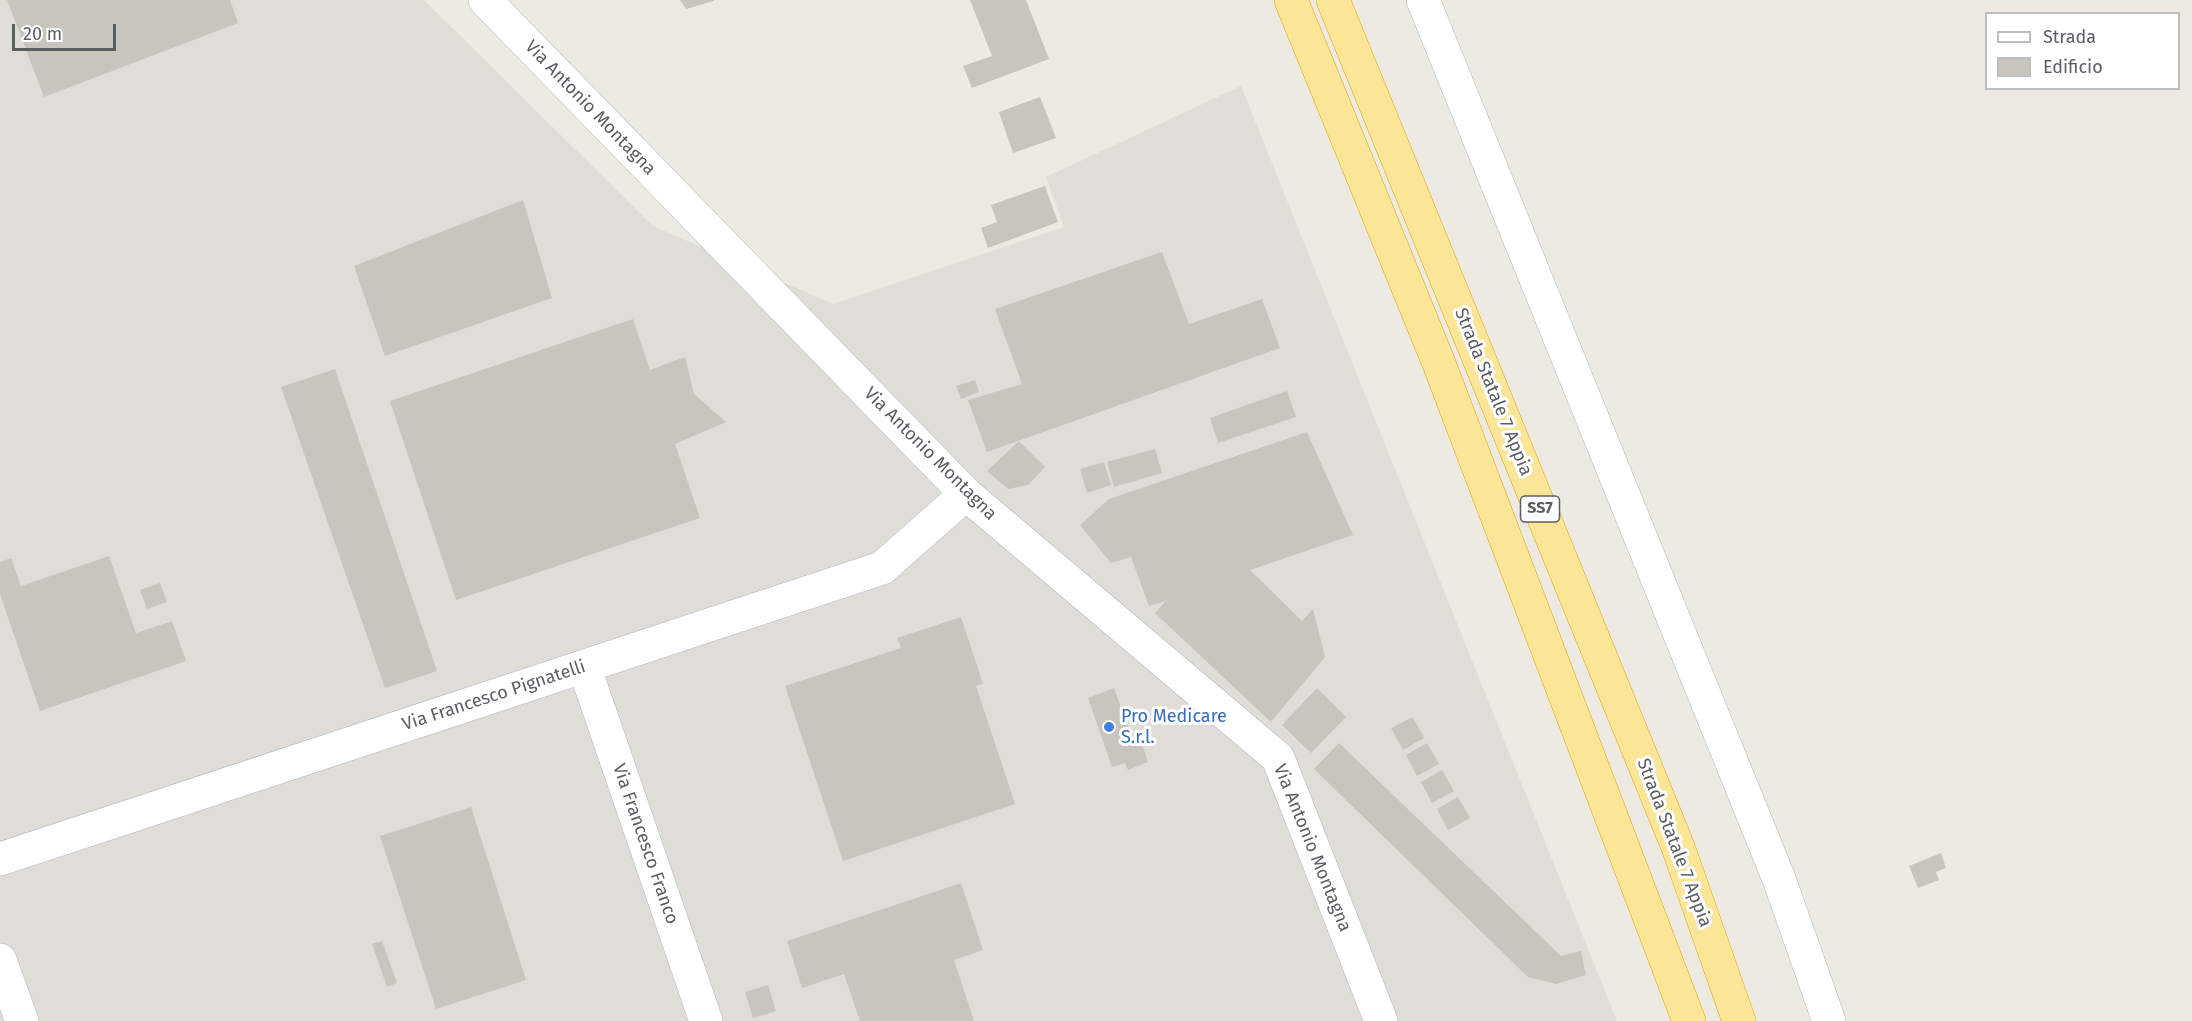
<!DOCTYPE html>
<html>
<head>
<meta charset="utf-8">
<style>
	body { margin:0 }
	#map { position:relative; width:2192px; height:1021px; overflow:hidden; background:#eceae1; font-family:"Fira Sans",sans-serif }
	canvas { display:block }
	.legend { position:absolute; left:1985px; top:12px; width:195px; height:78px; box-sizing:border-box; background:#fff; border:2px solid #bdbec0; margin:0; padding:8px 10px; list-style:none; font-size:18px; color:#5a5d62 }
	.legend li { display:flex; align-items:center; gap:12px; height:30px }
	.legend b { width:30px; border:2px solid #bdbec0 }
	.scale { position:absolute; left:12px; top:24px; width:104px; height:27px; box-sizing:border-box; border:3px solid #5a5d62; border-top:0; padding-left:8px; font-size:18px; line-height:21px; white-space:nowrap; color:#5a5d62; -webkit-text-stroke:4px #fff; paint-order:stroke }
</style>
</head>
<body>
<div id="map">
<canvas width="2192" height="1021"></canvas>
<ul class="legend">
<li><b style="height:8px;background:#fff"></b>Strada</li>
<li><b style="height:16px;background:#c8c4be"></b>Edificio</li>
</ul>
<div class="scale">20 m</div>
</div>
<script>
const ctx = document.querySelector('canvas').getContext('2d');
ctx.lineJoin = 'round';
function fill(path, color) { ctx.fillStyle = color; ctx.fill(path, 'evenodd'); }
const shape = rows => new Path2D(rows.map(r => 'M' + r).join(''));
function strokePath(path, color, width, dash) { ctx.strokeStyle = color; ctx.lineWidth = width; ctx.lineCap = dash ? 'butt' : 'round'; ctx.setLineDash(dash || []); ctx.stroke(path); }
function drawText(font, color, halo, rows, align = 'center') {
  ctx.font = font + ' "Fira Sans",sans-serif'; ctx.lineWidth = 6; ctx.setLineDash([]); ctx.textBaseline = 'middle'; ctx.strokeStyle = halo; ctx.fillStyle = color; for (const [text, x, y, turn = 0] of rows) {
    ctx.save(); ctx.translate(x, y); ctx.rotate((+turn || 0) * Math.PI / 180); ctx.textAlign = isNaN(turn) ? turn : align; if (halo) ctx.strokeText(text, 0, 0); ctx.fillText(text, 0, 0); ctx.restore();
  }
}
fill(shape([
	[0,0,424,0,653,226,833,304,1064,227,1046,177,1241,86,1617,1021,0,1021]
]), '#e0ddd9');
fill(shape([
	[7,0,230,0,238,23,44,97],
	[680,0,714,0,714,1,686,9],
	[970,0,1026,0,1049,59,972,88,963,66,992,56],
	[1040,97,1056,138,1013,153,999,112],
	[1045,186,1058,222,988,248,981,228,997,222,991,205],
	[523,200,552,298,385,356,354,266],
	[1162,252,1189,324,1262,299,1280,348,987,452,968,400,1022,384,995,309],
	[633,319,650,370,685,357,694,394,726,422,675,444,700,518,456,600,390,401],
	[335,369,437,671,385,688,281,387],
	[975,380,979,392,961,399,956,386],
	[1287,391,1296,417,1218,443,1210,418],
	[1307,432,1353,535,1250,570,1302,621,1313,609,1325,657,1271,722,1155,613,1166,601,1149,606,1131,557,1111,563,1080,525,1109,499],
	[1019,441,1045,467,1028,485,1008,489,987,471],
	[1155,449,1162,473,1114,487,1107,462],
	[1104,462,1111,485,1087,493,1080,469],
	[109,556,136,633,172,621,186,661,40,711,0,594,0,562,11,558,21,586],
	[160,583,167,602,147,609,140,590],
	[961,617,983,684,976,686,1015,804,843,861,785,686,901,648,897,638],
	[1114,688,1135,746,1142,744,1148,762,1128,770,1125,763,1112,767,1088,698],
	[1317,688,1346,717,1311,753,1282,725],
	[1413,717,1424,738,1403,750,1391,728],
	[1339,743,1561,956,1581,951,1586,975,1556,984,1528,977,1314,769],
	[1427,743,1439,764,1417,776,1406,755],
	[1442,770,1454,791,1432,803,1421,782],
	[1458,797,1470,818,1448,830,1437,809],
	[471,807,526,980,436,1009,380,836],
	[1941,853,1946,868,1936,872,1939,880,1918,888,1909,866],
	[961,883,983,950,954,960,974,1021,860,1021,844,974,802,988,787,941],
	[382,941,397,983,387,987,372,944],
	[768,985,776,1011,753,1018,745,992]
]), '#c8c4be');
const minor = shape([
	[485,0,966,494,1278,758,1381,1021],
	[1423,0,1779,879,1829,1021],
	[584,666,706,1021],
	[0,859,882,568,966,494]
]);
const tertiary = shape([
	[0,960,22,1021]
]);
const trunk = shape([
	[1291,0,1438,361,1689,1021],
	[1333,0,1678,847,1739,1021]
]);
strokePath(minor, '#b4b7bb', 34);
strokePath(tertiary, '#b4b7bb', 34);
strokePath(trunk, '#e7a106', 34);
strokePath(minor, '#fff', 33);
strokePath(tertiary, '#fff', 33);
strokePath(trunk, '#fbe698', 33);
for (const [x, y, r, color] of [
	[1109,727,6,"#3f7fe0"]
]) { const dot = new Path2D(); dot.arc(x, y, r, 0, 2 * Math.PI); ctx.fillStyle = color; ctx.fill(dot); strokePath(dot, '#fff', 2); }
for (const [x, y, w] of [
	[1540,509,39]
]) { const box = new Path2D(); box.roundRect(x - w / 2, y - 13, w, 26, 4.5); ctx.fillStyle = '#fff'; ctx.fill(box); strokePath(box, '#5a5d62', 1.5); }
drawText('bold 16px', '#5a5d62', null, [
	["SS7",1540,509]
]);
drawText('18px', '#5a5d62', '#fff', [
	["Via Antonio Montagna",590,108,46],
	["Strada Statale 7 Appia",1493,392,68],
	["Via Antonio Montagna",930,454,45],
	["Via Francesco Pignatelli",494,696,-18],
	["Strada Statale 7 Appia",1674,843,69],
	["Via Francesco Franco",645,844,71],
	["Via Antonio Montagna",1312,848,68]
]);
drawText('18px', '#366cbe', '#fff', [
	["Pro Medicare",1121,717],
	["S.r.l.",1121,738]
], 'left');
</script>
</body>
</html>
